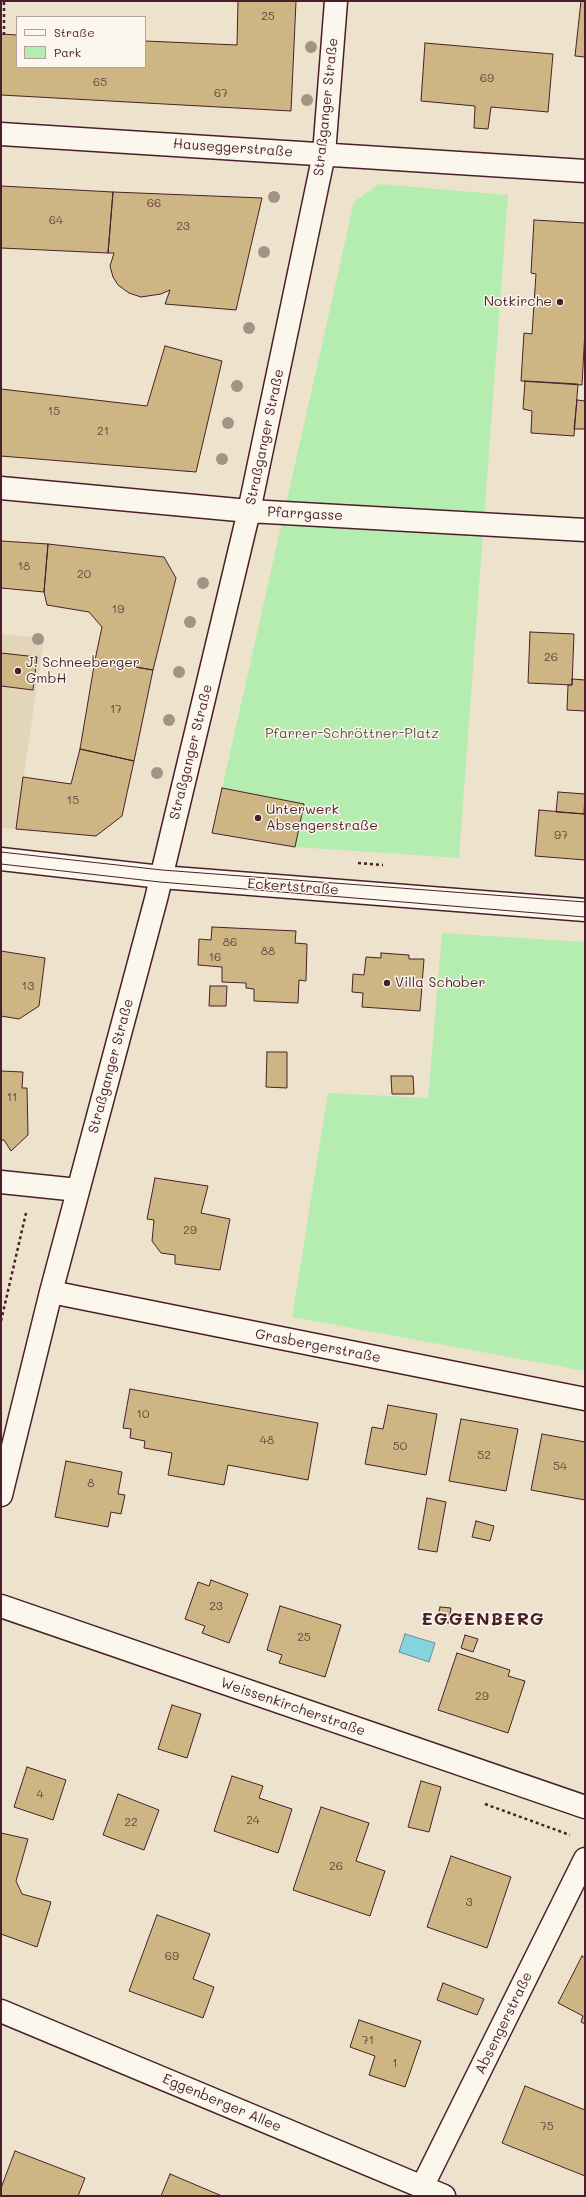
<!DOCTYPE html>
<html>
<head>
<meta charset="utf-8">
<style>
	body { margin:0 }
	#map { position:relative; width:586px; height:2197px; overflow:hidden; background:#ede3cd; font-family:Mali,sans-serif }
	canvas { display:block }
	.frame { position:absolute; inset:0; border:2px solid #4a1f2b; pointer-events:none }
	.legend { position:absolute; left:16px; top:16px; width:130px; height:52px; box-sizing:border-box; background:#fbf7ec; border:1px solid #b4a19f; margin:0; padding:5px 7px; list-style:none; font-size:12px; color:#4a1f2b }
	.legend li { display:flex; align-items:center; gap:8px; height:20px }
	.legend b { width:20px; border:1px solid #b4a19f }
</style>
</head>
<body>
<div id="map">
<canvas width="586" height="2197"></canvas>
<div class="frame"></div>
<ul class="legend">
<li><b style="height:5px;background:#fbf7ec"></b>Straße</li>
<li><b style="height:11px;background:#b5edb0"></b>Park</li>
</ul>
</div>
<script>
const ctx = document.querySelector('canvas').getContext('2d');
ctx.lineJoin = 'round';
function fill(path, color) { ctx.fillStyle = color; ctx.fill(path, 'evenodd'); }
const shape = rows => new Path2D(rows.map(r => 'M' + r).join(''));
function strokePath(path, color, width, dash) { ctx.strokeStyle = color; ctx.lineWidth = width; ctx.lineCap = dash ? 'butt' : 'round'; ctx.setLineDash(dash || []); ctx.stroke(path); }
function drawText(font, color, halo, rows, align = 'center') {
  ctx.font = font + ' Mali,sans-serif'; ctx.lineWidth = 3; ctx.setLineDash([]); ctx.textBaseline = 'middle'; ctx.strokeStyle = halo; ctx.fillStyle = color; for (const [text, x, y, turn = 0] of rows) {
    ctx.save(); ctx.translate(x, y); ctx.rotate((+turn || 0) * Math.PI / 180); ctx.textAlign = isNaN(turn) ? turn : align; if (halo) ctx.strokeText(text, 0, 0); ctx.fillText(text, 0, 0); ctx.restore();
  }
}
fill(shape([
	[1,634,44,638,16,829,1,828]
]), '#e3d5b7');
fill(shape([
	[379,184,508,195,459,858,295,847,212,833,354,202],
	[442,933,585,942,585,1371,292,1317,328,1093,428,1098]
]), '#b5edb0');
const water = shape([
	[405,1634,435,1643,429,1662,399,1652,405,1634]
]);
fill(water, '#84d4dd');
strokePath(water, '#6d8c96', 1);
const building = shape([
	[238,1,296,1,291,111,1,95,1,34,17,35,17,67,145,67,145,41,237,45,238,1],
	[581,1,585,1,585,57,575,56,581,1],
	[425,43,553,54,548,112,491,107,488,129,474,128,475,106,421,101,425,43],
	[1,186,113,192,108,253,1,248,1,186],
	[113,192,262,198,236,310,165,304,170,290,161,294,141,297,129,293,118,285,113,277,110,266,114,253,108,253,113,192],
	[534,220,585,223,585,330,582,385,521,381,524,333,532,334,536,274,531,273,534,220],
	[165,346,222,361,196,472,1,456,1,389,147,406,165,346],
	[525,381,578,384,574,436,531,433,532,411,523,409,525,381],
	[577,400,585,401,585,429,574,429,577,400],
	[1,541,48,544,44,592,1,588,1,541],
	[48,544,164,557,176,578,153,670,95,660,102,627,89,612,47,605,44,592,48,544],
	[530,632,574,634,572,685,528,683,530,632],
	[1,653,37,657,33,690,1,686,1,653],
	[95,660,153,670,134,761,80,749,95,660],
	[572,679,585,680,585,711,567,710,568,685,572,685,572,679],
	[80,749,134,761,122,816,96,836,16,829,23,777,71,784,80,749],
	[222,788,304,804,295,847,212,833,222,788],
	[558,792,585,794,584,814,556,812,558,792],
	[539,810,585,814,585,860,535,856,539,810],
	[212,927,296,931,295,943,307,944,306,981,299,980,298,1003,254,1001,254,989,246,988,246,983,222,982,222,967,198,965,199,939,211,940,212,927],
	[1,951,45,958,39,1006,19,1019,1,1016,1,951],
	[381,953,409,955,409,959,424,959,420,1011,362,1007,363,993,352,992,353,974,364,975,366,957,381,958,381,953],
	[210,986,227,986,226,1006,209,1006,210,986],
	[267,1052,287,1052,287,1088,266,1087,267,1052],
	[1,1071,23,1072,22,1088,27,1088,28,1135,11,1151,4,1140,1,1140,1,1071],
	[391,1076,413,1076,414,1094,392,1094,391,1076],
	[155,1178,208,1186,201,1213,230,1219,220,1270,175,1264,175,1255,161,1253,152,1241,154,1220,147,1219,155,1178],
	[130,1389,318,1423,308,1480,228,1465,224,1485,168,1475,172,1453,144,1448,145,1441,130,1438,131,1429,123,1428,130,1389],
	[388,1405,437,1414,426,1475,365,1464,372,1427,383,1429,388,1405],
	[461,1419,518,1429,506,1491,449,1481,461,1419],
	[542,1434,585,1442,585,1500,531,1490,542,1434],
	[66,1461,122,1472,118,1494,125,1495,121,1514,111,1512,108,1527,55,1517,66,1461],
	[427,1498,446,1502,437,1552,418,1549,427,1498],
	[476,1521,494,1526,490,1541,472,1537,476,1521],
	[211,1580,248,1594,229,1643,202,1633,205,1626,185,1619,198,1582,209,1586,211,1580],
	[280,1606,341,1625,325,1677,279,1663,282,1655,267,1650,280,1606],
	[440,1607,451,1608,449,1623,437,1621,440,1607],
	[465,1635,478,1639,473,1652,461,1648,465,1635],
	[457,1653,510,1670,508,1676,525,1681,508,1733,438,1710,457,1653],
	[172,1705,201,1714,187,1758,158,1749,172,1705],
	[27,1767,66,1780,53,1820,14,1807,27,1767],
	[232,1776,263,1786,259,1798,292,1809,278,1853,214,1831,232,1776],
	[421,1781,441,1787,429,1832,408,1827,421,1781],
	[118,1794,159,1810,144,1850,103,1835,118,1794],
	[321,1807,369,1823,356,1861,385,1871,370,1916,293,1890,321,1807],
	[1,1833,28,1839,16,1881,22,1894,51,1902,37,1947,1,1934,1,1833],
	[451,1856,511,1877,487,1948,427,1927,451,1856],
	[157,1915,210,1934,193,1979,214,1987,203,2018,129,1991,157,1915],
	[582,1956,585,1958,585,2024,581,2022,583,2016,558,2003,582,1956],
	[443,1983,484,1999,477,2015,437,2000,443,1983],
	[359,2020,421,2041,405,2087,369,2075,375,2056,350,2047,359,2020],
	[525,2086,585,2110,585,2176,502,2143,525,2086],
	[15,2151,85,2178,78,2196,1,2196,1,2188,15,2151],
	[170,2174,222,2196,161,2196,170,2174]
]);
fill(building, '#cdb584');
strokePath(building, '#4a1f2b', 1);
const minor = shape([
	[1,134,585,171],
	[1,488,249,511,585,530],
	[1,859,161,877,585,910],
	[1,1182,78,1190],
	[51,1292,585,1399],
	[1,1495,51,1292,156,899,249,511,324,154,336,1],
	[1,1606,585,1807],
	[1,2011,444,2196],
	[422,2187,585,1859]
]);
strokePath(minor, '#4a1f2b', 25);
strokePath(shape([
	[4,35,4,1],
	[358,863,383,865],
	[1,1321,26,1213],
	[485,1804,570,1835]
]), '#4a1f2b', 2.5, [3, 3]);
strokePath(minor, '#fbf7ec', 22);
strokePath(shape([
	[1,852,162,870,585,902],
	[1,864,160,882,585,917]
]), '#4a1f2b', 1);
ctx.fillStyle = '#a29386';
for (const [x, y] of [
	[311,47],
	[307,100],
	[274,197],
	[264,252],
	[249,328],
	[237,386],
	[228,423],
	[222,459],
	[203,583],
	[190,622],
	[38,639],
	[179,672],
	[169,720],
	[157,773]
]) { ctx.beginPath(); ctx.arc(x, y, 6, 0, 2 * Math.PI); ctx.fill(); }
for (const [x, y, r, color] of [
	[560,302,4,"#4a1f2b"],
	[18,671,4,"#4a1f2b"],
	[258,818,4,"#4a1f2b"],
	[387,983,4,"#4a1f2b"]
]) { const dot = new Path2D(); dot.arc(x, y, r, 0, 2 * Math.PI); ctx.fillStyle = color; ctx.fill(dot); strokePath(dot, '#fbf7ec', 1.5); }
drawText('12px', '#6b4441', null, [
	["25",268,16],
	["69",487,78],
	["65",100,82],
	["67",221,93],
	["66",154,203],
	["64",56,220],
	["23",183,226],
	["15",54,411],
	["21",103,431],
	["18",24,566],
	["20",84,574],
	["19",118,609],
	["26",551,657],
	["17",116,709],
	["15",73,800],
	["97",561,835],
	["86",230,942],
	["88",268,951],
	["16",215,957],
	["13",28,986],
	["11",12,1097],
	["29",190,1230],
	["10",143,1414],
	["48",267,1440],
	["50",400,1446],
	["52",484,1455],
	["54",560,1466],
	["8",91,1483],
	["23",216,1606],
	["25",304,1637],
	["29",482,1696],
	["4",40,1794],
	["24",253,1820],
	["22",131,1822],
	["26",336,1866],
	["3",469,1902],
	["69",172,1956],
	["71",368,2040],
	["1",395,2063],
	["75",547,2126]
]);
drawText('14px', '#4a1f2b', '#fbf7ec', [
	["Straßganger Straße",326,107,-84],
	["Hauseggerstraße",233,148,4],
	["Straßganger Straße",265,437,-78],
	["Pfarrgasse",305,514,3],
	["Straßganger Straße",191,752,-76],
	["Eckertstraße",293,887,4],
	["Straßganger Straße",111,1066,-75],
	["Grasbergerstraße",318,1346,11],
	["Weissenkircherstraße",293,1707,19],
	["Absengerstraße",504,2023,-64],
	["Eggenberger Allee",222,2103,23]
]);
drawText('14px', '#4a1f2b', '#fbf7ec', [
	["Notkirche",552,302,"right"],
	["J. Schneeberger",26,663],
	["GmbH",26,679],
	["Unterwerk",266,810],
	["Absengerstraße",266,826],
	["Villa Schober",395,983]
], 'left');
drawText('14px', '#65524c', '#fbf7ec', [
	["Pfarrer-Schröttner-Platz",352,734]
]);
ctx.letterSpacing = '1px';
drawText('bold 18px', '#4a1f2b', '#fbf7ec', [
	["EGGENBERG",483,1619]
]);
ctx.letterSpacing = '0px';
</script>
</body>
</html>
